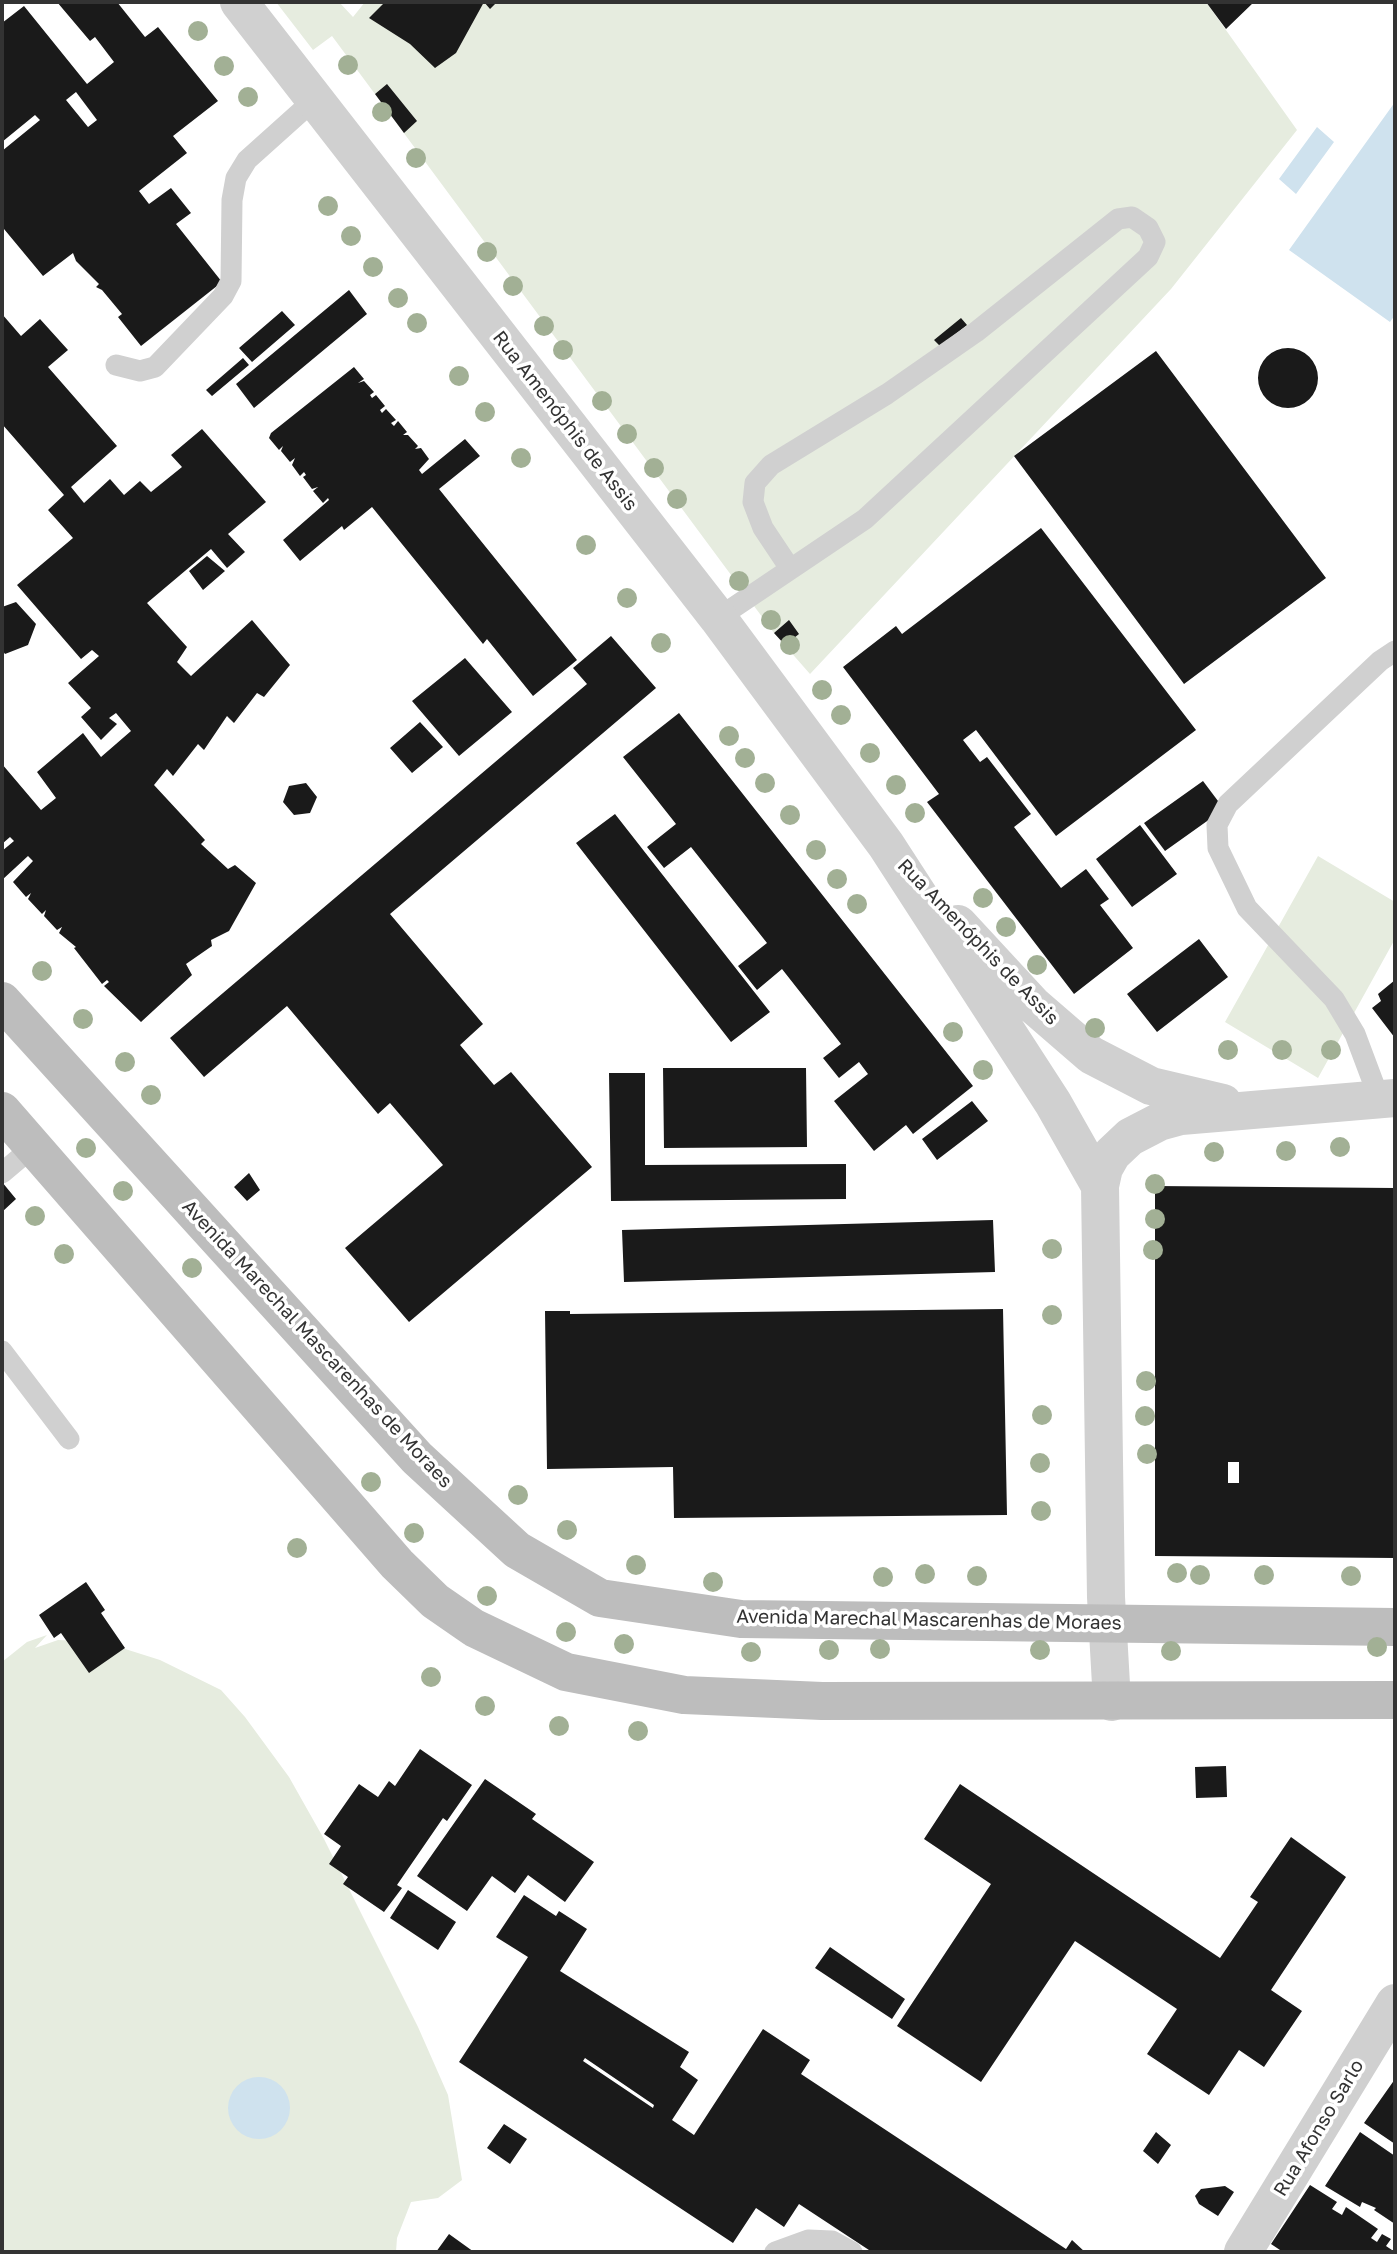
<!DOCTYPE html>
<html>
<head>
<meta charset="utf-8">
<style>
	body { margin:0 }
	#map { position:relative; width:1397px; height:2254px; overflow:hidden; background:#fff; font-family:"Golos Text",sans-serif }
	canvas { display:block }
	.frame { position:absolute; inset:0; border:4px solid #333; pointer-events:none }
</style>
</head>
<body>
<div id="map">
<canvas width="1397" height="2254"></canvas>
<div class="frame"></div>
</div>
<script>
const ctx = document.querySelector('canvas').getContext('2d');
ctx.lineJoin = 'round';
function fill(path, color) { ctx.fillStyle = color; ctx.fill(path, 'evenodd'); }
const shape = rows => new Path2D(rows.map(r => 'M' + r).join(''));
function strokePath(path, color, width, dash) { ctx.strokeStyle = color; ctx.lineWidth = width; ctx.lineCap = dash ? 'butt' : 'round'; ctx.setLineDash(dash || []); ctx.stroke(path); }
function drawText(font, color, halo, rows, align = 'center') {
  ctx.font = font + ' "Golos Text",sans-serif'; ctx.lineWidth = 7; ctx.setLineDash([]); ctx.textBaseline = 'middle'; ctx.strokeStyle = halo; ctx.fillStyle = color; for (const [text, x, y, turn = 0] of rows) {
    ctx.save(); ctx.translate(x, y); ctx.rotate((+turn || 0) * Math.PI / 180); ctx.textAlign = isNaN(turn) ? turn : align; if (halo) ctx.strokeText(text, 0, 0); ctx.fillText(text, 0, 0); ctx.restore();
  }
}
fill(shape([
	[276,2,339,2,353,17,365,2,1206,2,1297,130,1171,289,810,674,774,633,332,36,313,50],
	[1318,856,1395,902,1395,939,1318,1078,1225,1022],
	[47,1635,35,1648,58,1640,103,1642,160,1660,221,1690,245,1717,289,1777,324,1839,418,2027,448,2095,462,2180,438,2198,411,2202,397,2238,396,2252,2,2252,2,1662,27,1642]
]), '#e6ecdf');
fill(shape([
	[1395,102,1395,315,1390,322,1289,250],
	[1317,127,1334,142,1296,194,1279,179],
	'228 2108a31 31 0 1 1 62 0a31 31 0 1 1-62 0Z'
]), '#cfe2ee');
fill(shape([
	[57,2,117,2,145,37,158,27,218,101,173,136,187,153,139,191,149,204,171,188,191,213,176,224,222,282,141,346,118,317,122,314,102,290,96,287,99,284,76,261,73,253,43,276,4,229,2,231,2,151,40,120,35,115,2,142,2,23,24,6,87,84,114,62,95,37,90,41],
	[76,92,97,120,88,127,66,100],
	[385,2,497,2,490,9,484,2,456,53,435,68,410,44,369,18],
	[1206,2,1254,2,1226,29],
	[387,84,417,121,404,133,375,94],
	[349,290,367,314,254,408,236,384],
	[282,311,295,325,252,362,239,348],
	[2,314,21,336,40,319,68,350,48,367,117,446,71,487,84,503,110,479,124,495,140,481,151,492,182,467,171,455,202,429,266,502,228,534,245,552,227,568,211,549,147,603,187,647,177,662,191,676,252,620,290,665,264,697,257,693,234,723,227,716,204,750,198,744,173,776,167,769,154,785,205,840,201,844,228,869,235,865,256,883,229,931,211,940,212,946,186,964,192,975,141,1022,104,986,109,982,107,980,102,984,74,948,76,947,59,933,62,927,57,930,44,916,46,910,42,914,28,899,31,893,26,897,13,882,33,861,28,856,2,880,2,851,14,841,10,837,2,844,2,764,41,810,56,798,37,772,83,733,101,757,131,731,116,713,109,718,117,724,101,740,81,717,91,708,68,683,99,656,92,650,81,659,17,585,73,538,48,510,64,495,2,424],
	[961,318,967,325,940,346,934,340],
	'1258 378a30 30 0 1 1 60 0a30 30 0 1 1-60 0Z',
	[1156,351,1326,578,1184,684,1014,456],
	[243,358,249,365,212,396,206,390],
	[354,367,364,379,358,383,364,381,374,392,370,395,372,398,376,395,385,406,380,410,382,413,386,409,396,420,391,423,394,426,398,421,407,432,403,435,408,435,418,446,415,449,421,448,429,459,419,470,422,474,465,439,480,456,439,489,577,660,533,696,487,639,483,644,372,507,344,530,342,526,300,561,283,540,329,500,328,498,323,503,313,491,318,487,312,489,303,477,306,475,304,472,300,476,292,465,295,458,290,462,281,451,283,446,279,450,269,438,271,433],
	[1041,528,1196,730,1056,836,976,730,963,740,980,762,987,757,1031,814,1014,827,1061,888,1086,869,1109,899,1100,905,1133,948,1074,994,927,802,939,794,843,667,896,626,902,634],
	[207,556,225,571,203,590,189,571],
	[16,602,36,624,28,645,5,654,2,650,2,607],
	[789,620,799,634,785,645,774,633],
	[611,636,656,688,390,914,483,1024,460,1045,494,1085,511,1072,592,1167,409,1322,345,1248,443,1165,390,1103,378,1114,287,1006,204,1077,170,1038,587,684,573,668],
	[465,658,512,712,459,756,412,701],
	[679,713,973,1086,913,1134,906,1125,874,1151,834,1101,868,1074,859,1062,839,1078,823,1058,841,1044,782,969,757,990,738,966,767,943,691,847,664,868,647,847,676,824,623,757],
	[420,722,443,747,412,773,390,748],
	[1203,781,1224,809,1165,851,1144,823],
	[306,783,317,797,310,813,294,815,283,802,289,786],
	[615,814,770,1012,731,1042,576,843],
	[1140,825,1177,874,1132,907,1096,859],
	[1199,939,1228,977,1157,1032,1127,994],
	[1395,980,1395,1038,1372,1008,1381,1001,1378,994],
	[663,1068,806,1068,807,1147,664,1148],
	[609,1073,645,1073,645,1165,846,1164,846,1199,611,1201],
	[972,1101,988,1121,937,1160,922,1139],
	[249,1173,260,1190,247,1201,234,1187],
	[2,1182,16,1199,2,1212],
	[1155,1186,1395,1188,1395,1558,1155,1556],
	[1228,1462,1239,1462,1239,1483,1228,1483],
	[993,1220,995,1272,624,1282,622,1230],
	[1003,1309,1007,1515,674,1518,673,1467,547,1469,545,1311,570,1311,570,1314],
	[86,1582,105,1610,101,1613,125,1648,89,1673,61,1633,54,1638,39,1615],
	[420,1749,472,1785,447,1821,443,1818,397,1885,402,1888,384,1912,343,1884,348,1877,329,1864,341,1846,324,1834,359,1784,378,1797,389,1781,395,1786],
	[1226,1766,1227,1797,1196,1798,1195,1767],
	[485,1779,536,1814,532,1819,594,1862,565,1902,528,1875,515,1893,492,1876,467,1911,417,1876],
	[960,1784,1220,1958,1258,1902,1250,1897,1291,1837,1346,1877,1271,1990,1302,2011,1264,2067,1239,2050,1209,2095,1147,2054,1177,2009,1075,1941,981,2082,897,2026,991,1884,924,1839],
	[408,1890,456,1922,438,1950,390,1918],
	[524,1895,556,1916,559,1911,587,1929,560,1971,689,2052,680,2067,698,2080,672,2120,694,2135,763,2029,810,2060,801,2074,1066,2249,1072,2240,1085,2252,872,2252,799,2204,784,2227,756,2208,733,2243,459,2062,528,1957,496,1937],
	[585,2058,654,2105,653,2108,583,2061],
	[830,1947,905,1999,892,2019,815,1968],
	[1395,2079,1395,2144,1364,2123],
	[504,2124,527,2139,510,2164,487,2148],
	[1156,2132,1171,2145,1158,2164,1143,2151],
	[1360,2132,1395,2156,1395,2224,1374,2210,1376,2208,1362,2202,1360,2207,1325,2186],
	[1310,2185,1337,2202,1332,2209,1342,2215,1346,2207,1378,2229,1371,2238,1377,2242,1382,2234,1391,2239,1386,2246,1395,2252,1283,2252,1271,2244],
	[1225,2186,1234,2192,1218,2216,1199,2204,1195,2196,1201,2189],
	[449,2234,474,2252,436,2252]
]), '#1a1a1a');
strokePath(shape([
	[116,365,140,371,155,367,223,296,231,281,232,200,236,178,247,160,315,99],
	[718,618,865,519,1148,257,1155,242,1148,228,1132,217,1118,219,976,332,887,394,771,465,755,483,753,502,763,528,789,567],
	[1379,1098,1355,1034,1334,999,1247,908,1218,848,1217,825,1228,804,1380,661,1395,651],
	[2,1173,34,1146],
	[2,1351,69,1439],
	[775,2252,808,2240,832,2241,852,2252]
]), '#d0d0d0', 21);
strokePath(shape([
	[239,2,718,618,886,845,1053,1103,1100,1186],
	[958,924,1032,1004,1091,1055,1151,1086,1223,1103],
	[1112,1702,1106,1597,1100,1186,1104,1168,1112,1154,1130,1137,1159,1122,1181,1116,1395,1098],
	[1243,2252,1395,2003]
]), '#d0d0d0', 38);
strokePath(shape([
	[2,1001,417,1458,517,1550,600,1598,741,1619,1395,1627],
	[2,1111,397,1564,435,1601,474,1628,566,1672,684,1695,822,1701,1395,1700]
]), '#bdbdbd', 38);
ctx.fillStyle = '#a2b095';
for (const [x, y] of [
	[198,31],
	[348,65],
	[224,66],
	[248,97],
	[382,112],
	[416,158],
	[328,206],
	[351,236],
	[487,252],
	[373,267],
	[513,286],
	[398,298],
	[417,323],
	[544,326],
	[563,350],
	[459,376],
	[602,401],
	[485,412],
	[627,434],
	[521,458],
	[654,468],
	[677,499],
	[586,545],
	[739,581],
	[627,598],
	[771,620],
	[661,643],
	[790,645],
	[822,690],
	[841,715],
	[729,736],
	[870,753],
	[745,758],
	[765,783],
	[896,785],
	[915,813],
	[790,815],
	[816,850],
	[837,879],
	[983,898],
	[857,904],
	[1006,927],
	[1037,965],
	[42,971],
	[83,1019],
	[1095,1028],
	[953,1032],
	[1228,1050],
	[1282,1050],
	[1331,1050],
	[125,1062],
	[983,1070],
	[151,1095],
	[1340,1147],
	[86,1148],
	[1286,1151],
	[1214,1152],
	[1155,1184],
	[123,1191],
	[35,1216],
	[1155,1219],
	[1052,1249],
	[1153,1250],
	[64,1254],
	[192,1268],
	[1052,1315],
	[1146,1381],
	[1042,1415],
	[1145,1416],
	[1147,1454],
	[1040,1463],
	[371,1482],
	[518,1495],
	[1041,1511],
	[567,1530],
	[414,1533],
	[297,1548],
	[636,1565],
	[1177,1573],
	[925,1574],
	[1200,1575],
	[1264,1575],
	[977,1576],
	[1351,1576],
	[883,1577],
	[713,1582],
	[487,1596],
	[566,1632],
	[624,1644],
	[1377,1647],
	[880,1649],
	[829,1650],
	[1040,1650],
	[1171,1651],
	[751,1652],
	[431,1677],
	[485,1706],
	[559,1726],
	[638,1731]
]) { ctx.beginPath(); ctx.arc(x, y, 10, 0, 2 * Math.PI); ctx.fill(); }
drawText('19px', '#333', '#fff', [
	["Rua Amenóphis de Assis",565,421,52],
	["Rua Amenóphis de Assis",978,942,46],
	["Avenida Marechal Mascarenhas de Moraes",317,1344,47],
	["Avenida Marechal Mascarenhas de Moraes",929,1620,1],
	["Rua Afonso Sarlo",1319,2128,-59]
]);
</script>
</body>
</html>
